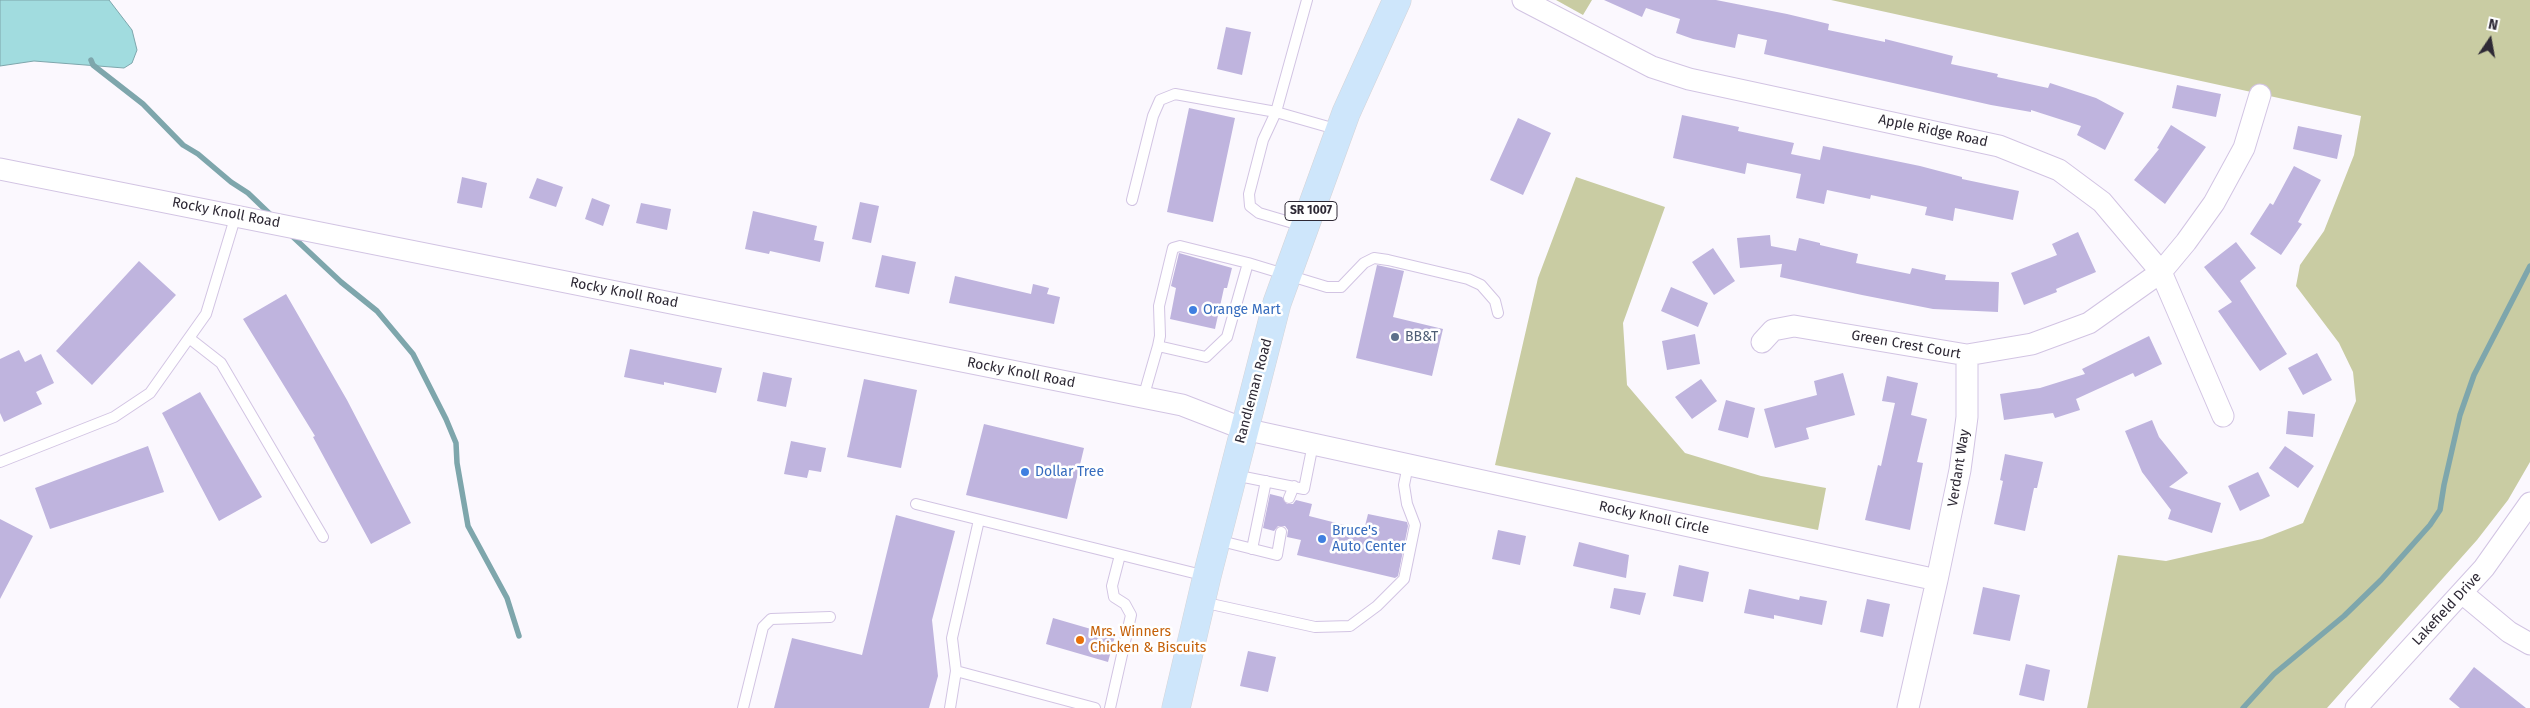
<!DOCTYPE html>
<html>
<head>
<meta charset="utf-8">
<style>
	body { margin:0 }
	#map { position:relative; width:2530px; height:708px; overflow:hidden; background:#fbf8fe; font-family:"Fira Sans",sans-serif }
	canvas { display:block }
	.north { position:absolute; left:2465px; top:15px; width:50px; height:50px; -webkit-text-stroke:4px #fff; paint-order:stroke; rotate:12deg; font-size:14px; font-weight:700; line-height:20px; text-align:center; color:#2e2935 }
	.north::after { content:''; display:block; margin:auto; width:18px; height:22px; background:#2e2935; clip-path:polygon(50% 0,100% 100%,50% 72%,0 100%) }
</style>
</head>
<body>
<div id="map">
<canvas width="2530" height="708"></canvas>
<div class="north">N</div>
</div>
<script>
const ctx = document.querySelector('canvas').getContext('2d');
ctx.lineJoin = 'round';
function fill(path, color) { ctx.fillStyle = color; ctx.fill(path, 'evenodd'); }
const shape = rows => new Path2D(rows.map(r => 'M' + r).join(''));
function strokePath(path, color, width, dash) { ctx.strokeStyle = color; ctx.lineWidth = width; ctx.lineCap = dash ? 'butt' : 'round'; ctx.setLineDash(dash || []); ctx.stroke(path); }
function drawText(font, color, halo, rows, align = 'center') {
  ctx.font = font + ' "Fira Sans",sans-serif'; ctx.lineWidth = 5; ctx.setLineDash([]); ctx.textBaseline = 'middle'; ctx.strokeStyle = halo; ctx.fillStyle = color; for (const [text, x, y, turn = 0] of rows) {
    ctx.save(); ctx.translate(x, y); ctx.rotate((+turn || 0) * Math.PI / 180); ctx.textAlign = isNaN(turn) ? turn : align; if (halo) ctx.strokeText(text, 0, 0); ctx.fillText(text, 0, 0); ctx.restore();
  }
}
fill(shape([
	[1556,0,1592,0,1583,15],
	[1831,0,2530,0,2530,462,2508,500,2477,540,2327,708,2087,708,2118,555,2166,561,2262,539,2303,523,2356,401,2353,372,2339,343,2296,286,2300,265,2324,231,2354,155,2361,116],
	[1576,177,1665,207,1623,323,1627,385,1685,453,1761,476,1826,488,1818,530,1495,465,1538,278]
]), '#c9cca3');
const water = shape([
	[0,0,109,0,132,30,137,50,132,63,124,68,34,61,0,66,0,0]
]);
fill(water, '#a1dcdf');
strokePath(water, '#7ea6ac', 1);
strokePath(shape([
	[91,60,93,65,143,104,183,145,198,154,231,182,248,193,272,216],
	[291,235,341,282,377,311,413,354,446,419,456,443,457,463,468,526,507,598,519,636],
	[2243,708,2274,674,2344,616,2381,580,2430,525,2440,510,2444,485,2460,415,2474,375,2530,266]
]), '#7ea6ac', 5.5);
fill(shape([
	[1604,0,1716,0,1787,14,1829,24,1828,30,1885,42,1885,39,1953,56,1951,64,1998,74,1997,77,2048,88,2050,83,2096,98,2124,113,2105,150,2077,135,2081,126,2031,110,2031,112,1991,105,1764,54,1767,40,1738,34,1735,48,1693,39,1676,33,1680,19,1646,8,1642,17],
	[1226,27,1251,32,1242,75,1217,69],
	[2177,85,2221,94,2216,117,2172,108],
	[1189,108,1235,118,1213,222,1167,212],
	[1682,115,1739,127,1738,131,1794,143,1791,154,1820,160,1823,146,1920,166,1962,177,1962,179,2019,191,2013,220,1955,208,1953,221,1925,215,1927,207,1871,195,1870,199,1827,190,1824,204,1796,198,1801,174,1747,163,1745,174,1673,158],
	[1518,118,1551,133,1523,195,1490,180],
	[2171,125,2206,147,2165,204,2134,180,2159,149,2157,148],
	[2298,126,2342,135,2337,159,2293,149],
	[2294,166,2321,180,2298,222,2302,224,2281,255,2250,234,2270,203,2273,205],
	[462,177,487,183,482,208,457,203],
	[537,178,563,187,556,207,529,198],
	[592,198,610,205,603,226,585,219],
	[860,202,879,206,871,243,852,239],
	[641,203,671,209,667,230,636,223],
	[753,211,817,226,814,240,824,242,820,262,770,251,769,254,745,249],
	[2078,232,2096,272,2056,289,2057,292,2024,305,2011,273,2057,255,2052,244],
	[1770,235,1771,246,1796,251,1799,238,1820,243,1820,245,1858,254,1856,263,1910,274,1912,268,1946,275,1945,280,1999,282,1998,312,1933,309,1862,295,1780,277,1782,264,1740,268,1737,238],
	[2236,242,2256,268,2240,281,2287,354,2260,371,2218,311,2232,302,2204,267],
	[1713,248,1735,281,1714,295,1692,262],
	[1179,253,1232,268,1227,288,1224,288,1215,329,1170,319,1176,288,1171,286],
	[882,255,916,262,909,294,875,287],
	[139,261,176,295,92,385,56,351],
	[1377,265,1404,271,1393,317,1443,329,1432,376,1356,358],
	[955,276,1031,294,1033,284,1049,288,1047,294,1060,297,1054,324,949,303],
	[1671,287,1708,303,1698,327,1661,311],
	[286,294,347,400,411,523,371,544,313,437,315,436,243,319],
	[1695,334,1700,364,1667,370,1662,341],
	[2149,336,2162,364,2135,377,2133,373,2076,399,2080,410,2055,418,2053,413,2004,420,2000,394,2040,388,2085,374,2082,369],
	[630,349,722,368,716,393,664,382,664,385,624,377],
	[19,350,25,362,41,354,54,383,36,392,42,404,4,422,0,413,0,359],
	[2317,353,2332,380,2303,395,2288,368],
	[763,372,792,378,786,407,757,401],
	[1843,373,1855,415,1806,428,1809,439,1775,448,1764,409,1817,395,1814,381],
	[1887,376,1918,383,1911,415,1927,419,1917,462,1923,463,1910,530,1865,520,1878,465,1881,466,1895,403,1882,401],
	[864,379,917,390,901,468,847,457],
	[1701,379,1717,401,1692,419,1675,397],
	[200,392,262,497,219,521,162,413],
	[1726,400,1755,408,1748,438,1718,430],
	[2288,411,2315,414,2313,437,2286,434],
	[2152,420,2159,437,2188,473,2169,487,2221,503,2212,533,2168,519,2171,510,2142,472,2125,431],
	[984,424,1084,448,1067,519,966,495],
	[791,441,826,448,821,472,809,470,807,478,784,474],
	[148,446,164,492,50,529,35,488],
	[2285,446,2314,466,2298,488,2269,468],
	[2005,454,2043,462,2037,488,2034,488,2025,531,1994,524,2003,481,2000,480],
	[2258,472,2270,496,2240,511,2228,486],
	[1270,494,1282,497,1287,504,1293,504,1296,500,1312,504,1309,516,1364,530,1368,514,1407,522,1408,526,1398,576,1395,578,1297,555,1301,540,1287,537,1288,530,1285,526,1278,526,1274,531,1263,528],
	[896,515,955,531,932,620,938,676,929,708,774,708,792,638,862,655],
	[0,519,33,536,0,599],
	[1498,530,1526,536,1520,565,1492,559],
	[1579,542,1629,555,1626,578,1573,566],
	[1679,565,1709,572,1703,602,1673,596],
	[1983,587,2020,595,2010,641,1973,634],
	[1614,588,1646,593,1640,615,1610,608],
	[1749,589,1799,600,1800,596,1827,601,1822,625,1774,615,1774,619,1744,613],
	[1867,599,1890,604,1883,637,1860,632],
	[1053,618,1115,636,1108,662,1046,644],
	[1248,651,1276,657,1268,692,1240,686],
	[2026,664,2050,670,2044,701,2019,695],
	[2474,667,2526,708,2460,708,2449,699]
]), '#bfb4de');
const lane = shape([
	[1132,200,1153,116,1160,100,1175,94,1276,112,1339,130],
	[1303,226,1259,213,1250,206,1249,194,1263,140,1276,112,1307,0],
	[189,338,221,363,323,537],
	[1158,346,1160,336,1159,306,1173,248,1180,246,1248,263],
	[1143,398,1158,346,1206,357,1227,337,1248,263,1327,287,1341,287,1364,263,1374,258,1388,260,1468,279,1481,285,1495,301,1498,313],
	[0,462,114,417,150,393,206,314,236,215],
	[1234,475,1304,489,1313,444],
	[1289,498,1294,486],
	[916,504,1206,576],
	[1217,540,1277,555,1281,532],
	[1252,549,1266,481],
	[1202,602,1315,627,1350,626,1377,606,1404,579,1415,525,1407,504,1404,485,1408,465],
	[956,671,952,638,979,520],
	[743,708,763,627,771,619,830,617],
	[950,708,956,671,1095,708],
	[1110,708,1131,615,1125,604,1114,597,1112,586,1120,555]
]);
const street = shape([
	[1523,0,1652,67,1689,79,1999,146,2059,170,2102,202,2161,272,2223,416],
	[0,169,1182,405,1244,429,1937,580,1908,708],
	[1762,342,1773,330,1794,326,1967,355,2032,344,2089,323,2161,272,2186,242,2214,203,2244,148,2260,95],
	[1937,580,1960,470,1967,417,1967,355],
	[2462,593,2509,632,2530,644],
	[2356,708,2484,568,2530,503]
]);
const primary = shape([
	[1176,708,1207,576,1277,303,1346,113,1397,0]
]);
strokePath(lane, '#d2c4e3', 12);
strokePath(street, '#d2c4e3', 23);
strokePath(primary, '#d5d4d7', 29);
strokePath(lane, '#fff', 10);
strokePath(street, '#fff', 21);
strokePath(primary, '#cee6fb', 28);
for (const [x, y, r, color] of [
	[1193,310,5,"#3f7fe0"],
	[1395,337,5,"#5c6f8a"],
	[1025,472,5,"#3f7fe0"],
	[1322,539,5,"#3f7fe0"],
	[1080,640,5,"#e8710a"]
]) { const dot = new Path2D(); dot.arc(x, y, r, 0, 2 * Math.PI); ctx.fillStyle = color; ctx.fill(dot); strokePath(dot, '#fff', 2); }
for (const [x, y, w] of [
	[1311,211,52]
]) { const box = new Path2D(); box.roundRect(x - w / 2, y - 9.5, w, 19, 4); ctx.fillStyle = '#fff'; ctx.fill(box); strokePath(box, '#2e2935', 1); }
drawText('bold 12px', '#2e2935', null, [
	["SR 1007",1311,211]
]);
drawText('14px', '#2e2935', '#fff', [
	["Apple Ridge Road",1933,131,12],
	["Rocky Knoll Road",226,213,11],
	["Rocky Knoll Road",624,293,11],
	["Green Crest Court",1906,345,10],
	["Rocky Knoll Road",1021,373,11],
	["Randleman Road",1254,391,-75],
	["Verdant Way",1959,468,-81],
	["Rocky Knoll Circle",1654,518,12],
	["Lakefield Drive",2447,609,-47]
]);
drawText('14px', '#366cbe', '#fff', [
	["Orange Mart",1203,310],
	["Dollar Tree",1035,472],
	["Bruce's",1332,531],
	["Auto Center",1332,547]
], 'left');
drawText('14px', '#4e5e75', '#fff', [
	["BB&T",1405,337]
], 'left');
drawText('14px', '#c56008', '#fff', [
	["Mrs. Winners",1090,632],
	["Chicken & Biscuits",1090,648]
], 'left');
</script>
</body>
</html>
